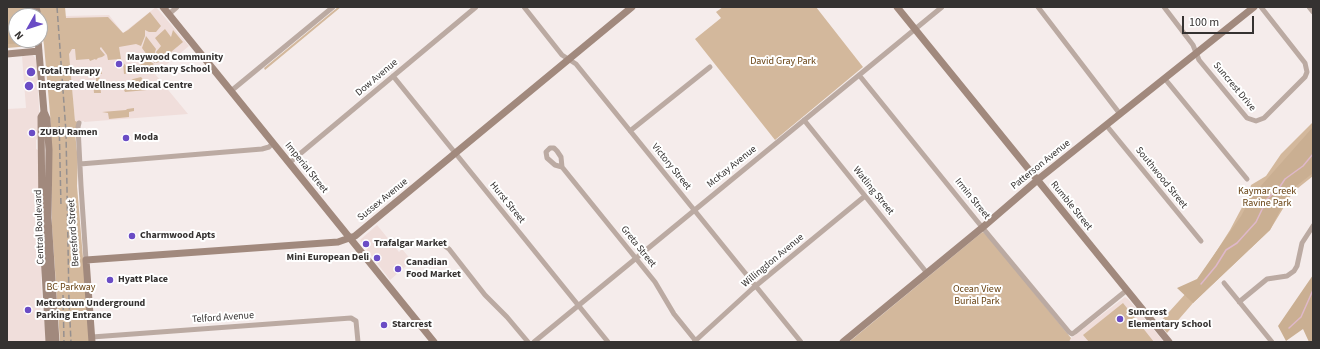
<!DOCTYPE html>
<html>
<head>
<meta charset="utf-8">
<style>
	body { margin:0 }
	#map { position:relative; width:1320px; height:349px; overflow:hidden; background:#f5eceb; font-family:"Source Sans 3",sans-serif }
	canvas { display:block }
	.frame { position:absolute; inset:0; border:8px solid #353231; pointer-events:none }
	.north { position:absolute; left:8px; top:8px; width:40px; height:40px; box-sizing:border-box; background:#fff; border:1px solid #aeadad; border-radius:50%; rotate:231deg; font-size:11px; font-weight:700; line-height:16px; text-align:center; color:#353231 }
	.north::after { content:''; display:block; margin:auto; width:14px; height:18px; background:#6a4cc5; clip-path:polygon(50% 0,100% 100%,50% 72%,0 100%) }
	.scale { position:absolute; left:1182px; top:16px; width:72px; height:18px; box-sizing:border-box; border:2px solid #353231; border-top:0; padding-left:5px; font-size:12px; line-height:14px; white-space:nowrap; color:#353231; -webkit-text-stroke:3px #fff; paint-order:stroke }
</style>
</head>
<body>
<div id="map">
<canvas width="1320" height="349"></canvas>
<div class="frame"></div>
<div class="north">N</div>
<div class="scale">100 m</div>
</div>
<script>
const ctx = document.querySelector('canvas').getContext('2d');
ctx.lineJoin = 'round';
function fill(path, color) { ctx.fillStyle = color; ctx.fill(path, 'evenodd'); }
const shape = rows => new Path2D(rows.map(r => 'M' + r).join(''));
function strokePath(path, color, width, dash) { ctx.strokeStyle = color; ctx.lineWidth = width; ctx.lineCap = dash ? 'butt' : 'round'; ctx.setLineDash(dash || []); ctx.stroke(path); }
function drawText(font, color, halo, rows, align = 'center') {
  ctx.font = font + ' "Source Sans 3",sans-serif'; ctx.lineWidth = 4; ctx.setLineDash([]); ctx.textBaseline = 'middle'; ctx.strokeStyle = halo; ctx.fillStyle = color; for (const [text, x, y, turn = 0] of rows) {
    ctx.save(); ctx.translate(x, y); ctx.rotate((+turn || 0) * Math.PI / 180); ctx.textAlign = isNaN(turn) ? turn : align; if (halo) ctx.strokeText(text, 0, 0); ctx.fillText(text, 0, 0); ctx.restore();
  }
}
fill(shape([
	[156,7,189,46,155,74,188,114,84,122,84,121,78,122,75,121,65,16,109,15,123,33],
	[33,55,36,59,39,107,39,136,36,140,36,149,38,150,39,210,35,215,36,225,39,231,42,269,41,281,42,299,40,304,41,315,44,317,47,342,7,342,7,109,26,108,22,56],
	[377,225,399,252,402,249,412,261,390,280,360,241,361,239],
	[1125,297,1128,299,1164,342,1069,342,1071,338]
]), '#f0dedb');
fill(shape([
	[7,7,27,7,28,16,16,16,16,40,33,40,31,46,7,48],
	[38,7,65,7,66,18,108,17,123,33,128,30,150,12,161,26,156,32,149,32,145,30,145,36,141,46,136,44,119,47,121,59,108,60,107,55,101,47,100,48,100,49,105,55,102,57,98,58,96,60,95,59,90,61,89,59,76,60,75,49,72,49,69,54,75,121,78,122,75,132,77,152,78,156,77,186,90,342,60,342,52,227,51,125,44,45],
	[338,7,341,7,265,70,264,68],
	[723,7,816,7,863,67,775,140,695,39,721,18,716,12],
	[165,29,171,37,173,30,183,42,159,62,156,63,158,58,156,52,161,46,155,38],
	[146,36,156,49,155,52,157,58,155,63,150,59,142,48],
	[148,60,154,64,143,71,124,74,123,62,128,69,132,70],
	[101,70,102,74,99,74,101,93,94,93,93,82,96,81,96,75],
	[141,77,150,88,147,90,125,92,124,90,128,82,133,79],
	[134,108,134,111,129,112,129,117,109,119,108,113,102,112,126,110,127,109],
	[1313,122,1313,176,1293,192,1270,230,1193,303,1167,333,1159,323,1198,280,1230,230,1249,194,1251,185,1266,176,1281,154],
	[983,232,988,236,1071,338,1069,342,849,342,980,234],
	[1123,303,1154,342,1089,342,1083,335]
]), '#d3b89c');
fill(shape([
	[16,22,16,40,28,40,29,43,7,44,7,23],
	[1313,127,1313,173,1290,191,1270,230,1193,303,1177,288,1197,279,1241,216,1252,196],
	[1313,275,1313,342,1309,342,1303,329,1286,341,1278,326]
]), '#caaf92');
strokePath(shape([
	[1201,284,1216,266,1226,250,1237,243,1256,222,1267,199,1279,188,1285,179,1303,166,1313,154],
	[1289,328,1301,317,1313,290]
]), '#dfb8ca', 1.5);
strokePath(shape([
	[524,7,562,55,576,64,801,342],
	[1038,7,1120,114],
	[1164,7,1193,45,1199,60,1247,118,1256,121,1264,118,1305,77,1307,72,1305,63,1261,7],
	[1309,7,1313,12],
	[169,14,177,7],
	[859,75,977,221,1069,332,1072,334,1075,332,1127,290],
	[393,76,608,342],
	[1165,79,1247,179],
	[231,91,333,7],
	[804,120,927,273],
	[79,123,78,127,81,186,86,260],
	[1106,125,1201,241],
	[630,131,710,67],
	[289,163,476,7],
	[80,164,262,149,269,147,273,143],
	[562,167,555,165,547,158,546,152,550,148,554,148,557,151,561,157,562,167,655,282,674,314,695,340],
	[442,244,449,249,485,295,507,317,528,342],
	[1224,283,1272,342],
	[1239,302,1267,279,1287,276,1294,271,1297,266,1302,243,1313,226],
	[92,337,351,318,356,321,358,342],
	[534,342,942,7],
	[694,342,752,289,865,196]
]), '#bbaaa2', 5);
strokePath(shape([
	[29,7,31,16],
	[36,7,38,16],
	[163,7,434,342],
	[897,7,1169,342],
	[38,40,44,112,47,119,49,150,48,218,56,342],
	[7,54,39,51],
	[44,112,41,117,42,218,49,342],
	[92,342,86,260,338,242,355,236,632,7],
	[843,342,983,227,1041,177,1254,7]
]), '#a1897d', 7);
strokePath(shape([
	[57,7,66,132,69,301,71,342],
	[59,117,61,207],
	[63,295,64,342]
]), '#96908f', 1.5, [6, 3]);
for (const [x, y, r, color] of [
	[119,64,4,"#6a4cc5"],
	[31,72,5,"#6a4cc5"],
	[29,86,5,"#6a4cc5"],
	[32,133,4,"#6a4cc5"],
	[126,138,4,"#6a4cc5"],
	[132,236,4,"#6a4cc5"],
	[366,244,4,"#6a4cc5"],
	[377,258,4,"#6a4cc5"],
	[398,269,4,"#6a4cc5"],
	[110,280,4,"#6a4cc5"],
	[28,310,4,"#6a4cc5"],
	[1120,319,4,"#6a4cc5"],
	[384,325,4,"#6a4cc5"]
]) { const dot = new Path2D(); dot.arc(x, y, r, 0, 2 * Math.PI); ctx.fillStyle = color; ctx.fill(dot); strokePath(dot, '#fff', 1.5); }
drawText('bold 10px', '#353231', '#fff', [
	["Maywood Community",127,58],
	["Elementary School",127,70],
	["Total Therapy",40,72],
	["Integrated Wellness Medical Centre",38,86],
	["ZUBU Ramen",40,133],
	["Moda",134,138],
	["Charmwood Apts",140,236],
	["Trafalgar Market",374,244],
	["Mini European Deli",369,258,"right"],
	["Canadian",406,263],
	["Food Market",406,275],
	["Hyatt Place",118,280],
	["Metrotown Underground",36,304],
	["Parking Entrance",36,316],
	["Suncrest",1128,313],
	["Elementary School",1128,325],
	["Starcrest",392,325]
], 'left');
drawText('10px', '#674111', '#fff', [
	["David Gray Park",783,62],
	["Kaymar Creek",1267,192],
	["Ravine Park",1267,204],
	["BC Parkway",71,288],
	["Ocean View",977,290],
	["Burial Park",977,302]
]);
drawText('10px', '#353231', '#fff', [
	["Dow Avenue",377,78,-40],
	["Suncrest Drive",1234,87,50],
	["Patterson Avenue",1041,165,-39],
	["Victory Street",671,167,51],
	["McKay Avenue",732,167,-39],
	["Imperial Street",306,168,51],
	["Southwood Street",1161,178,51],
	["Watling Street",873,191,51],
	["Irmin Street",972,199,51],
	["Sussex Avenue",383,200,-39],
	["Hurst Street",507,203,51],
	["Rumble Street",1071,206,51],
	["Central Boulevard",40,227,-92],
	["Beresford Street",74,233,-94],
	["Greta Street",638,247,51],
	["Willingdon Avenue",773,261,-40],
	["Telford Avenue",223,318,-4]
]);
</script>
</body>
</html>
